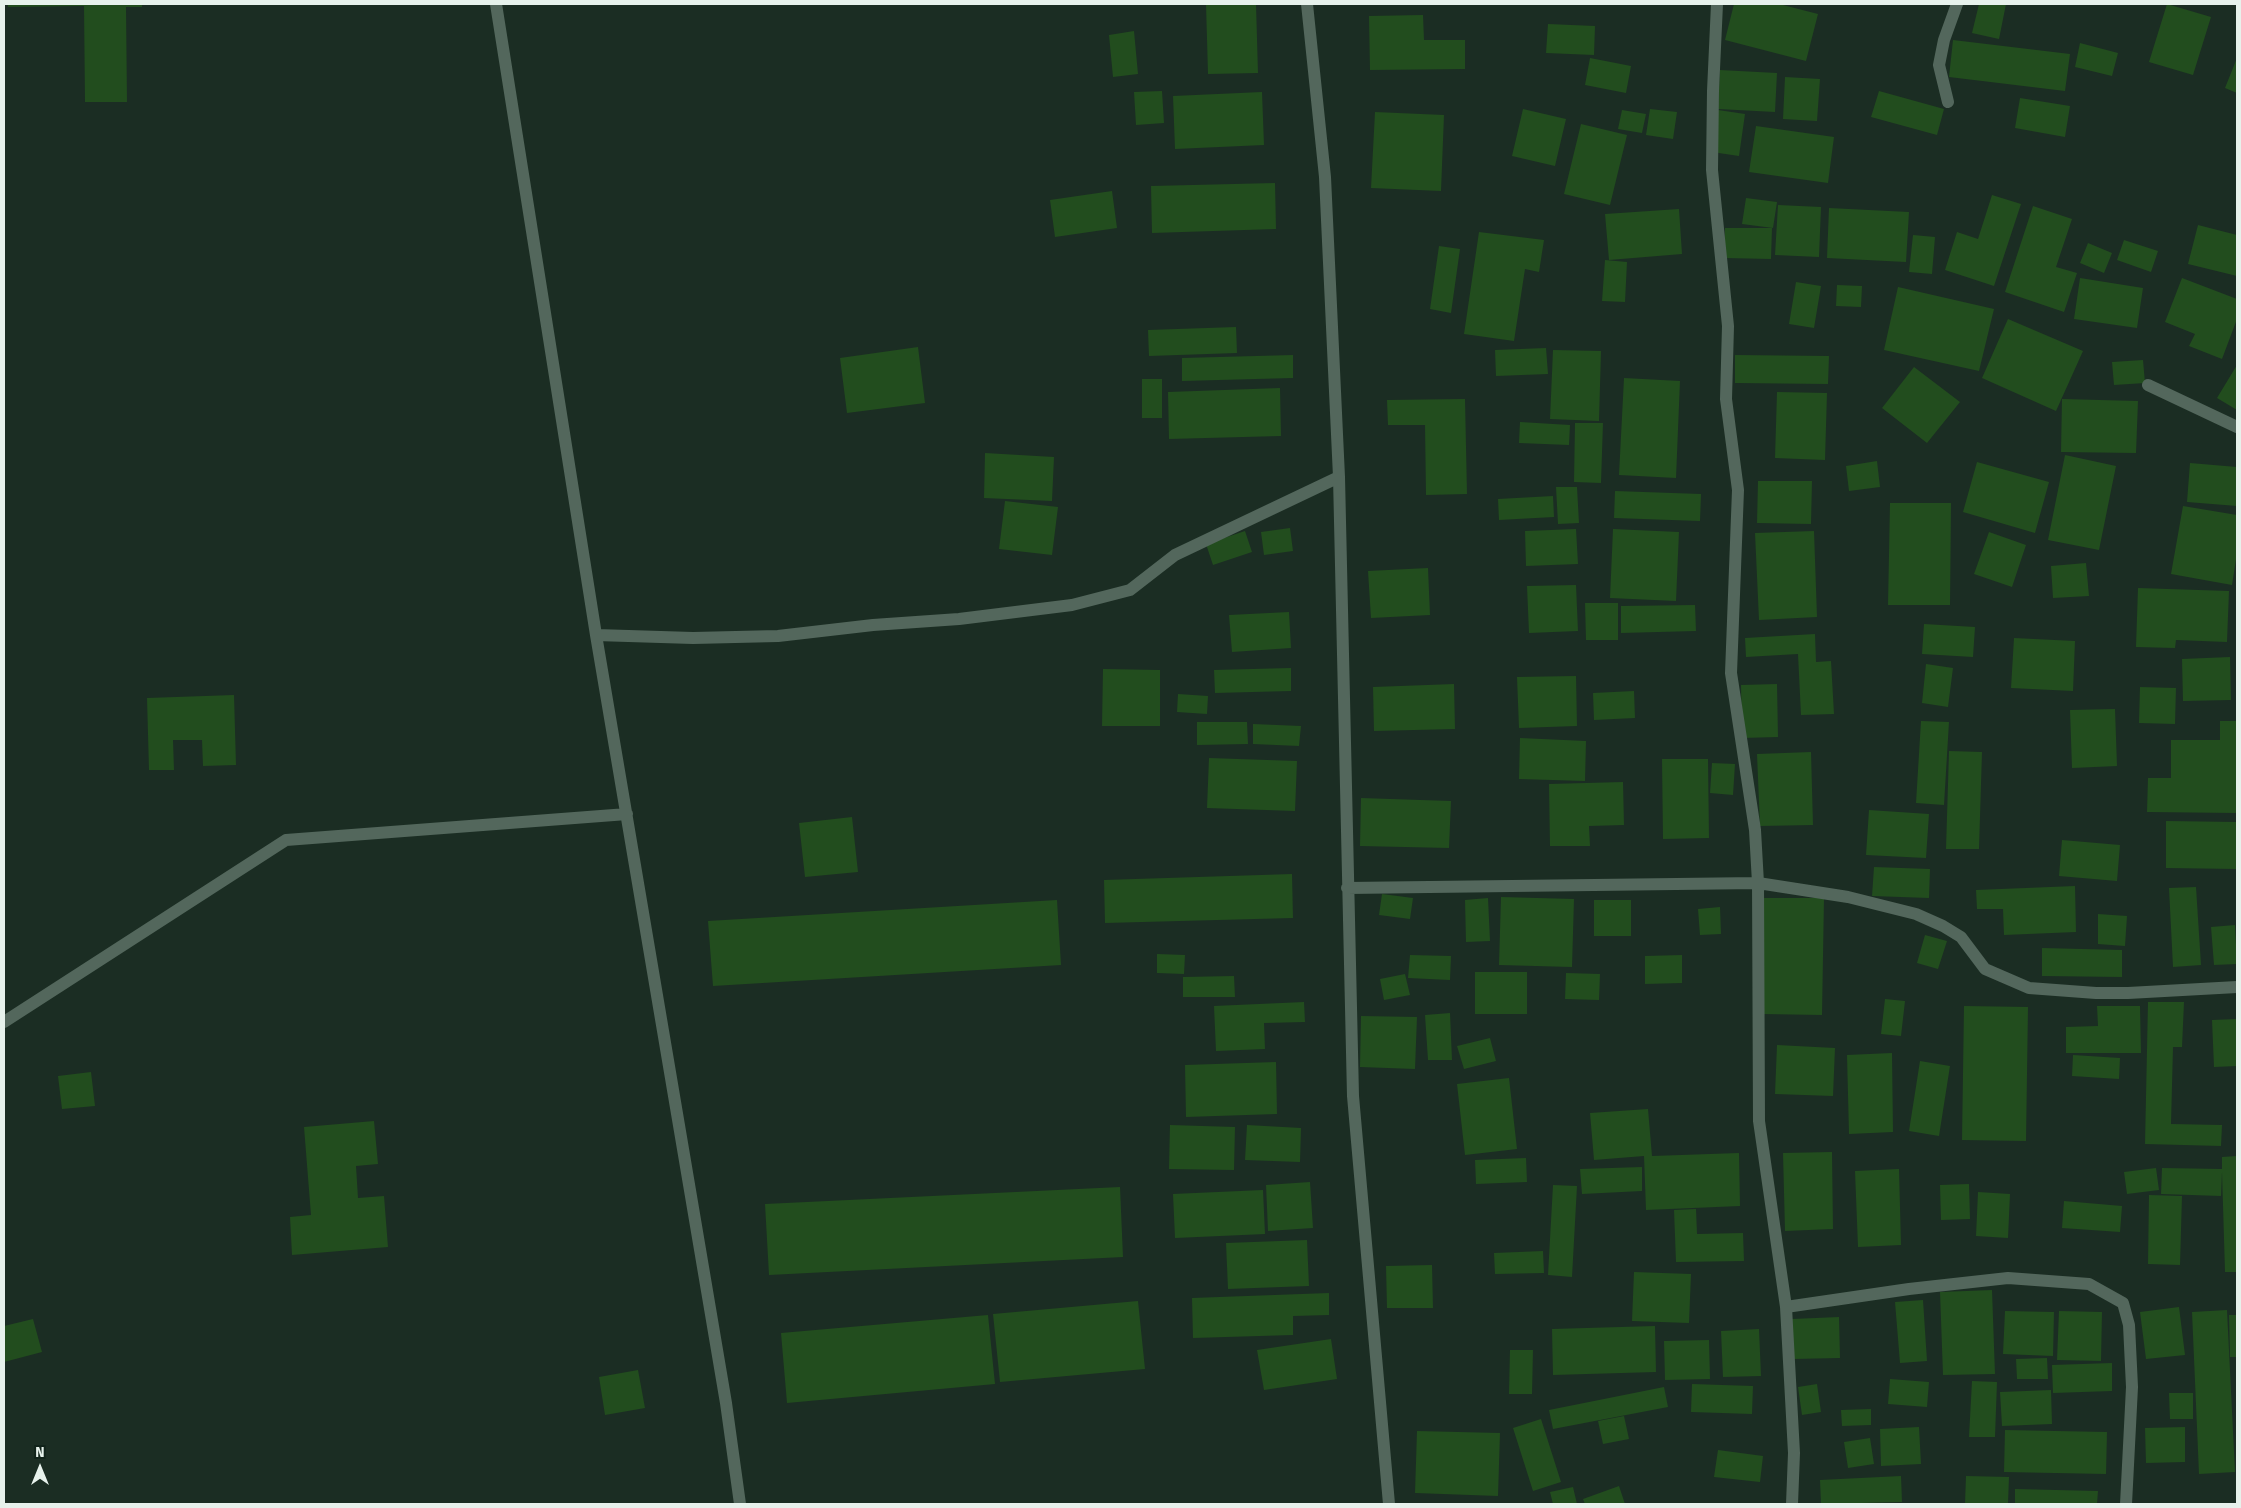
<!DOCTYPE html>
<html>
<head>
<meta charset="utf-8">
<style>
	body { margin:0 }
	#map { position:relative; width:2241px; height:1508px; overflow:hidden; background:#1b2d23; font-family:"Fira Sans",sans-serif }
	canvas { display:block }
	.frame { position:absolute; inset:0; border:5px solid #e7f2ec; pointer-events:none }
	.north { position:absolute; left:15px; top:1443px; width:50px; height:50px; -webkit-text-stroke:4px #11231a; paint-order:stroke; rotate:0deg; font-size:14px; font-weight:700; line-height:20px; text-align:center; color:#e7f2ec }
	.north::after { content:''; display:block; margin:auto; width:18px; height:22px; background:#e7f2ec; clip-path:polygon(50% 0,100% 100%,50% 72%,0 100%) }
</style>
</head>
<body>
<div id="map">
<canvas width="2241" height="1508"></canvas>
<div class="frame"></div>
<div class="north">N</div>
</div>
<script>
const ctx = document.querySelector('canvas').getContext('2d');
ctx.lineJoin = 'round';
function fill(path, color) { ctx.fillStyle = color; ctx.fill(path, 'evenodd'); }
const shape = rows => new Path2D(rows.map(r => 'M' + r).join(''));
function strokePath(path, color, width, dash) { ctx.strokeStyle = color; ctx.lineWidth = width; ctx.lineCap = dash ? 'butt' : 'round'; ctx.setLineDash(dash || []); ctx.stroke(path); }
fill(shape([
	[8,4,142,4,142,7,126,7,127,102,85,102,84,6,8,7],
	[1206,4,1256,4,1258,73,1208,74],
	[1734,4,1779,4,1818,14,1806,61,1725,40],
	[1979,4,2006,4,1999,39,1972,33],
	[2167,4,2211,17,2193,75,2149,62],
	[1423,15,1424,40,1465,40,1465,69,1370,70,1369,16],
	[1548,24,1595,26,1594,55,1546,53],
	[1134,31,1138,74,1113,77,1109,35],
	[1953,40,2070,54,2065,91,1949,77],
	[2080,43,2118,53,2112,76,2075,67],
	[1590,58,1631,66,1626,93,1585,85],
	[2237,58,2237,93,2225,88],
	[1720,70,1777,73,1775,112,1718,109],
	[1785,77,1820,79,1817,121,1783,119],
	[1162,91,1164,123,1136,125,1134,92],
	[1879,91,1944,109,1937,135,1871,117],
	[1262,92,1264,145,1175,149,1173,96],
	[2020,98,2070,106,2065,137,2015,128],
	[1523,109,1566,119,1555,166,1512,156],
	[1650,109,1677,112,1673,139,1646,135],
	[1622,110,1646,114,1642,133,1618,129],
	[1718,110,1745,114,1739,156,1712,152],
	[1375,112,1444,115,1441,191,1371,188],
	[1581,124,1627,135,1610,205,1564,194],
	[1756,126,1834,137,1828,183,1749,172],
	[1275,183,1276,229,1152,233,1151,186],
	[1112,191,1117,228,1055,237,1050,200],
	[1992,195,2021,204,1994,286,1945,270,1957,232,1978,239],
	[1746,198,1777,202,1773,228,1742,224],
	[1778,205,1821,207,1819,257,1775,255],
	[2033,206,2072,219,2056,267,2077,273,2064,312,2005,292],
	[1829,208,1909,212,1906,262,1827,258],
	[1679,209,1682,254,1609,260,1605,214],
	[2198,225,2237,235,2237,276,2188,264],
	[1725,228,1772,228,1771,259,1724,258],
	[1479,232,1544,240,1539,272,1525,269,1514,341,1464,334],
	[1913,235,1935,237,1932,274,1909,272],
	[2124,240,2158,251,2151,272,2117,260],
	[2088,243,2112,253,2104,273,2080,263],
	[1439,246,1460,249,1451,313,1430,309],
	[1605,260,1627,262,1625,302,1602,301],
	[2080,278,2143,288,2137,328,2074,319],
	[2182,278,2237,299,2237,319,2222,359,2189,346,2195,334,2165,322],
	[1796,282,1821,286,1814,328,1789,324],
	[1837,285,1862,286,1861,307,1836,306],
	[1898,287,1994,309,1979,371,1884,350],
	[2008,319,2083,351,2056,411,1982,378],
	[1236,327,1237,353,1149,356,1148,330],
	[918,347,925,403,847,413,840,358],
	[1546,348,1548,374,1496,376,1495,350],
	[1553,350,1601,351,1599,421,1550,419],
	[1293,355,1293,378,1182,381,1182,358],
	[1735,355,1829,356,1828,384,1735,383],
	[2143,360,2145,383,2114,385,2112,362],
	[2237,365,2237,410,2217,398],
	[1914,367,1960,402,1927,443,1882,408],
	[1624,378,1680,381,1676,478,1619,475],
	[1142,379,1162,379,1162,418,1142,418],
	[1280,388,1281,436,1169,439,1168,392],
	[1777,392,1827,393,1825,460,1775,458],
	[1465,399,1467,494,1426,495,1425,425,1388,425,1387,400],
	[2062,399,2138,401,2136,453,2061,452],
	[1520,422,1570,425,1569,445,1519,443],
	[1575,423,1603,423,1601,483,1574,482],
	[985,453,1054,457,1052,501,984,498],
	[2065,455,2116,466,2099,550,2048,540],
	[1877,461,1880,487,1849,491,1846,466],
	[1977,462,2049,482,2035,533,1963,512],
	[2190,463,2237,467,2237,506,2187,502],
	[1758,481,1812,481,1811,524,1757,523],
	[1556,487,1577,487,1579,523,1558,524],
	[1615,491,1701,494,1700,521,1614,518],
	[1553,496,1554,517,1499,520,1498,499],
	[1005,501,1058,507,1052,555,999,549],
	[1890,503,1951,503,1950,605,1888,605],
	[2183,506,2237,515,2237,553,2232,585,2171,574],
	[1290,528,1293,551,1264,555,1261,532],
	[1576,529,1578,564,1526,566,1525,531],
	[1613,529,1679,532,1676,601,1610,598],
	[1245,531,1252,552,1213,565,1206,544],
	[1814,531,1817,617,1759,620,1755,533],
	[1989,532,2026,545,2012,587,1974,574],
	[2086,563,2089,596,2053,598,2051,566],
	[1428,568,1430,615,1371,618,1368,571],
	[1576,585,1578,631,1529,633,1527,586],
	[2138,588,2229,591,2227,642,2176,640,2175,648,2136,647],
	[1585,603,1618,603,1618,640,1586,640],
	[1695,605,1696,631,1621,633,1621,606],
	[1289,612,1291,648,1232,652,1229,615],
	[1924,624,1975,627,1973,657,1922,654],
	[1815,634,1816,662,1831,661,1834,714,1801,715,1798,654,1746,657,1745,638],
	[2014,638,2075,641,2073,691,2011,688],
	[2230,657,2231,700,2183,701,2182,659],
	[1926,664,1953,668,1948,707,1922,703],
	[1291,668,1291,691,1215,693,1214,670],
	[1103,669,1160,670,1160,726,1102,726],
	[1576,676,1577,726,1519,728,1517,677],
	[1454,684,1455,729,1374,731,1373,687],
	[1777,684,1778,737,1742,738,1741,685],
	[2140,687,2176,688,2175,724,2139,723],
	[1634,691,1635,718,1594,720,1593,693],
	[1178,694,1208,696,1207,714,1177,712],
	[234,695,236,765,203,766,202,740,173,740,174,770,149,770,147,698],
	[2115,709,2117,766,2072,768,2070,710],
	[1921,721,1949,722,1944,805,1916,803],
	[2220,721,2237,721,2237,813,2147,812,2148,778,2171,778,2171,740,2220,740],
	[1197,722,1247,722,1248,744,1197,745],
	[1253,724,1301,726,1299,746,1253,744],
	[1520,738,1586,741,1585,781,1519,779],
	[1949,751,1982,752,1979,849,1946,849],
	[1811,752,1813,825,1760,826,1757,754],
	[1209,758,1297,761,1295,811,1207,808],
	[1662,759,1708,759,1709,838,1663,839],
	[1712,763,1735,764,1733,795,1710,793],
	[1623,782,1624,825,1589,826,1590,846,1550,846,1549,784],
	[1361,798,1451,801,1449,848,1360,846],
	[1869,810,1929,814,1926,858,1866,855],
	[852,817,858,872,805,877,799,823],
	[2166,821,2237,822,2237,869,2166,868],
	[2062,840,2120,845,2117,881,2059,876],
	[1874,867,1930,869,1929,898,1872,896],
	[1292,874,1293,918,1105,923,1104,880],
	[2075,886,2076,932,2004,935,2003,909,1977,909,1976,890],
	[2196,887,2201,965,2173,967,2169,888],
	[1382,894,1413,898,1410,919,1379,915],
	[1501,897,1574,899,1572,967,1499,965],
	[1488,898,1490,941,1466,942,1465,900],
	[1764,898,1824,898,1822,1015,1762,1014],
	[1057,900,1061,965,713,986,708,921],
	[1594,900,1631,900,1631,936,1594,936],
	[1720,907,1721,934,1700,935,1698,909],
	[2098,914,2127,916,2125,946,2098,944],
	[2235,925,2237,964,2214,965,2211,927],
	[1925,935,1947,941,1938,969,1917,963],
	[2042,948,2122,950,2122,977,2042,976],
	[1157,954,1185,955,1184,974,1157,973],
	[1410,955,1451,956,1450,980,1408,978],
	[1682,955,1682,983,1645,984,1645,956],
	[1475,972,1527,972,1527,1014,1475,1014],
	[1566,973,1600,974,1599,1000,1565,999],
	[1405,974,1410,995,1384,1000,1380,979],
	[1234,976,1235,997,1183,997,1183,977],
	[1885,999,1905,1001,1901,1036,1881,1034],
	[1304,1002,1305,1022,1264,1023,1265,1049,1216,1051,1214,1006],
	[2148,1002,2184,1002,2182,1047,2173,1047,2171,1124,2222,1125,2221,1146,2145,1144],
	[1964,1006,2028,1007,2026,1141,1962,1140],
	[2097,1006,2140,1006,2141,1053,2066,1053,2066,1027,2098,1026],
	[1450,1013,1452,1060,1428,1060,1425,1015],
	[1361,1016,1417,1017,1415,1069,1360,1067],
	[2237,1019,2237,1066,2214,1067,2212,1020],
	[1490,1038,1496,1061,1464,1069,1457,1046],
	[1777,1045,1835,1048,1833,1096,1775,1094],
	[1892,1053,1893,1132,1849,1134,1847,1055],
	[2073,1055,2120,1058,2119,1079,2072,1076],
	[1920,1061,1950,1066,1939,1136,1909,1131],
	[1276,1062,1277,1114,1186,1117,1185,1065],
	[91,1072,95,1106,62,1109,58,1076],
	[1509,1078,1517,1149,1465,1155,1457,1084],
	[1648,1109,1652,1156,1739,1153,1740,1206,1646,1210,1644,1156,1594,1160,1590,1113],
	[374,1121,378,1164,356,1166,358,1198,384,1196,388,1247,292,1255,290,1217,311,1215,304,1127],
	[1170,1125,1235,1127,1234,1170,1169,1169],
	[1247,1125,1301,1128,1300,1162,1245,1160],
	[1832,1152,1833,1229,1785,1231,1783,1153],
	[2237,1156,2237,1272,2225,1272,2222,1172,2221,1196,2161,1194,2162,1168,2222,1169,2222,1157],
	[1526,1158,1527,1182,1476,1184,1475,1160],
	[1642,1167,1642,1191,1582,1194,1580,1169],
	[2156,1168,2159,1190,2127,1194,2124,1172],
	[1899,1169,1901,1245,1858,1247,1855,1171],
	[1310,1182,1313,1228,1268,1231,1266,1185],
	[1969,1184,1970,1219,1941,1220,1940,1185],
	[1553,1185,1577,1186,1572,1277,1548,1275],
	[1120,1187,1123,1257,769,1275,765,1204],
	[1263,1190,1265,1234,1175,1238,1173,1194],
	[1978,1192,2010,1194,2008,1238,1976,1236],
	[2149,1195,2182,1196,2180,1265,2148,1264],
	[2064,1201,2122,1206,2120,1232,2062,1228],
	[1696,1209,1697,1234,1743,1233,1744,1261,1676,1262,1674,1210],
	[1307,1240,1309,1286,1228,1289,1226,1243],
	[1543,1251,1544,1273,1495,1274,1494,1253],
	[1432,1265,1433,1308,1387,1308,1386,1266],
	[1634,1272,1691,1274,1689,1323,1632,1321],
	[1992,1290,1995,1374,1943,1375,1940,1292],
	[1329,1293,1329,1315,1293,1316,1293,1335,1193,1338,1192,1298],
	[1923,1300,1927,1361,1900,1363,1895,1302],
	[1138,1301,1145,1369,1000,1382,993,1314],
	[2179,1307,2185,1355,2146,1359,2140,1312],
	[2227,1310,2235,1472,2199,1474,2192,1312],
	[2005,1311,2054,1312,2053,1356,2003,1354],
	[2059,1311,2102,1312,2101,1361,2057,1360],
	[988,1315,995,1384,787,1403,781,1333],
	[2229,1315,2237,1315,2237,1357,2230,1357],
	[1839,1317,1840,1358,1793,1359,1792,1319],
	[33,1319,42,1352,4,1362,4,1326],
	[1655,1326,1656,1372,1553,1375,1552,1329],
	[1759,1329,1761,1376,1723,1377,1721,1331],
	[1331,1339,1337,1379,1264,1390,1257,1350],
	[1709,1340,1710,1379,1665,1380,1664,1341],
	[1510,1350,1533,1350,1532,1394,1509,1394],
	[2047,1358,2048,1379,2017,1379,2016,1359],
	[2112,1363,2112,1391,2053,1393,2052,1365],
	[638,1370,645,1408,605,1415,599,1377],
	[1890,1379,1929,1382,1927,1407,1888,1404],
	[1972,1381,1997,1382,1995,1437,1969,1437],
	[1692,1384,1753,1386,1752,1414,1691,1412],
	[1817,1384,1821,1412,1802,1415,1798,1387],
	[1664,1387,1668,1407,1553,1429,1549,1410],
	[2051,1390,2052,1424,2002,1426,2000,1392],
	[2169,1393,2193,1393,2193,1419,2170,1419],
	[1871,1409,1871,1425,1842,1426,1841,1410],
	[1624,1416,1629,1439,1603,1444,1598,1421],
	[1541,1419,1561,1482,1533,1491,1513,1428],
	[1919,1427,1921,1464,1881,1466,1880,1429],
	[2185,1427,2185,1462,2146,1463,2145,1428],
	[2005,1430,2107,1432,2106,1474,2004,1472],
	[1417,1431,1500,1433,1498,1496,1415,1493],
	[1870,1438,1874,1464,1848,1468,1844,1442],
	[1718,1450,1763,1456,1760,1482,1714,1477],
	[1901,1476,1902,1502,1821,1504,1820,1480],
	[1966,1476,2009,1477,2008,1504,1965,1504],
	[1619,1486,1625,1504,1585,1504,1583,1499],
	[1573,1487,1577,1504,1553,1504,1550,1492],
	[2015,1489,2098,1491,2097,1504,2015,1504]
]), '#224d1e');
strokePath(shape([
	[496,4,596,635,726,1403,740,1504],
	[1307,4,1325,177,1339,477,1353,1096,1389,1504],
	[1717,4,1713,91,1712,170,1728,326,1726,399,1738,490,1731,673,1755,830,1758,883,1759,1121,1786,1307,1794,1453,1792,1504],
	[1948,102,1939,65,1944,40,1957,4],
	[2148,385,2237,427],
	[596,635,693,638,778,636,873,625,959,619,1072,605,1130,590,1175,555,1339,477],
	[1347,888,1758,883,1848,897,1916,914,1943,926,1961,937,1985,969,2029,988,2096,993,2128,993,2237,987],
	[4,1022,286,840,627,814],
	[1786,1307,1909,1289,2008,1278,2089,1284,2123,1303,2129,1325,2132,1387,2126,1504]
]), '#53675c', 12);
</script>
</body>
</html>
